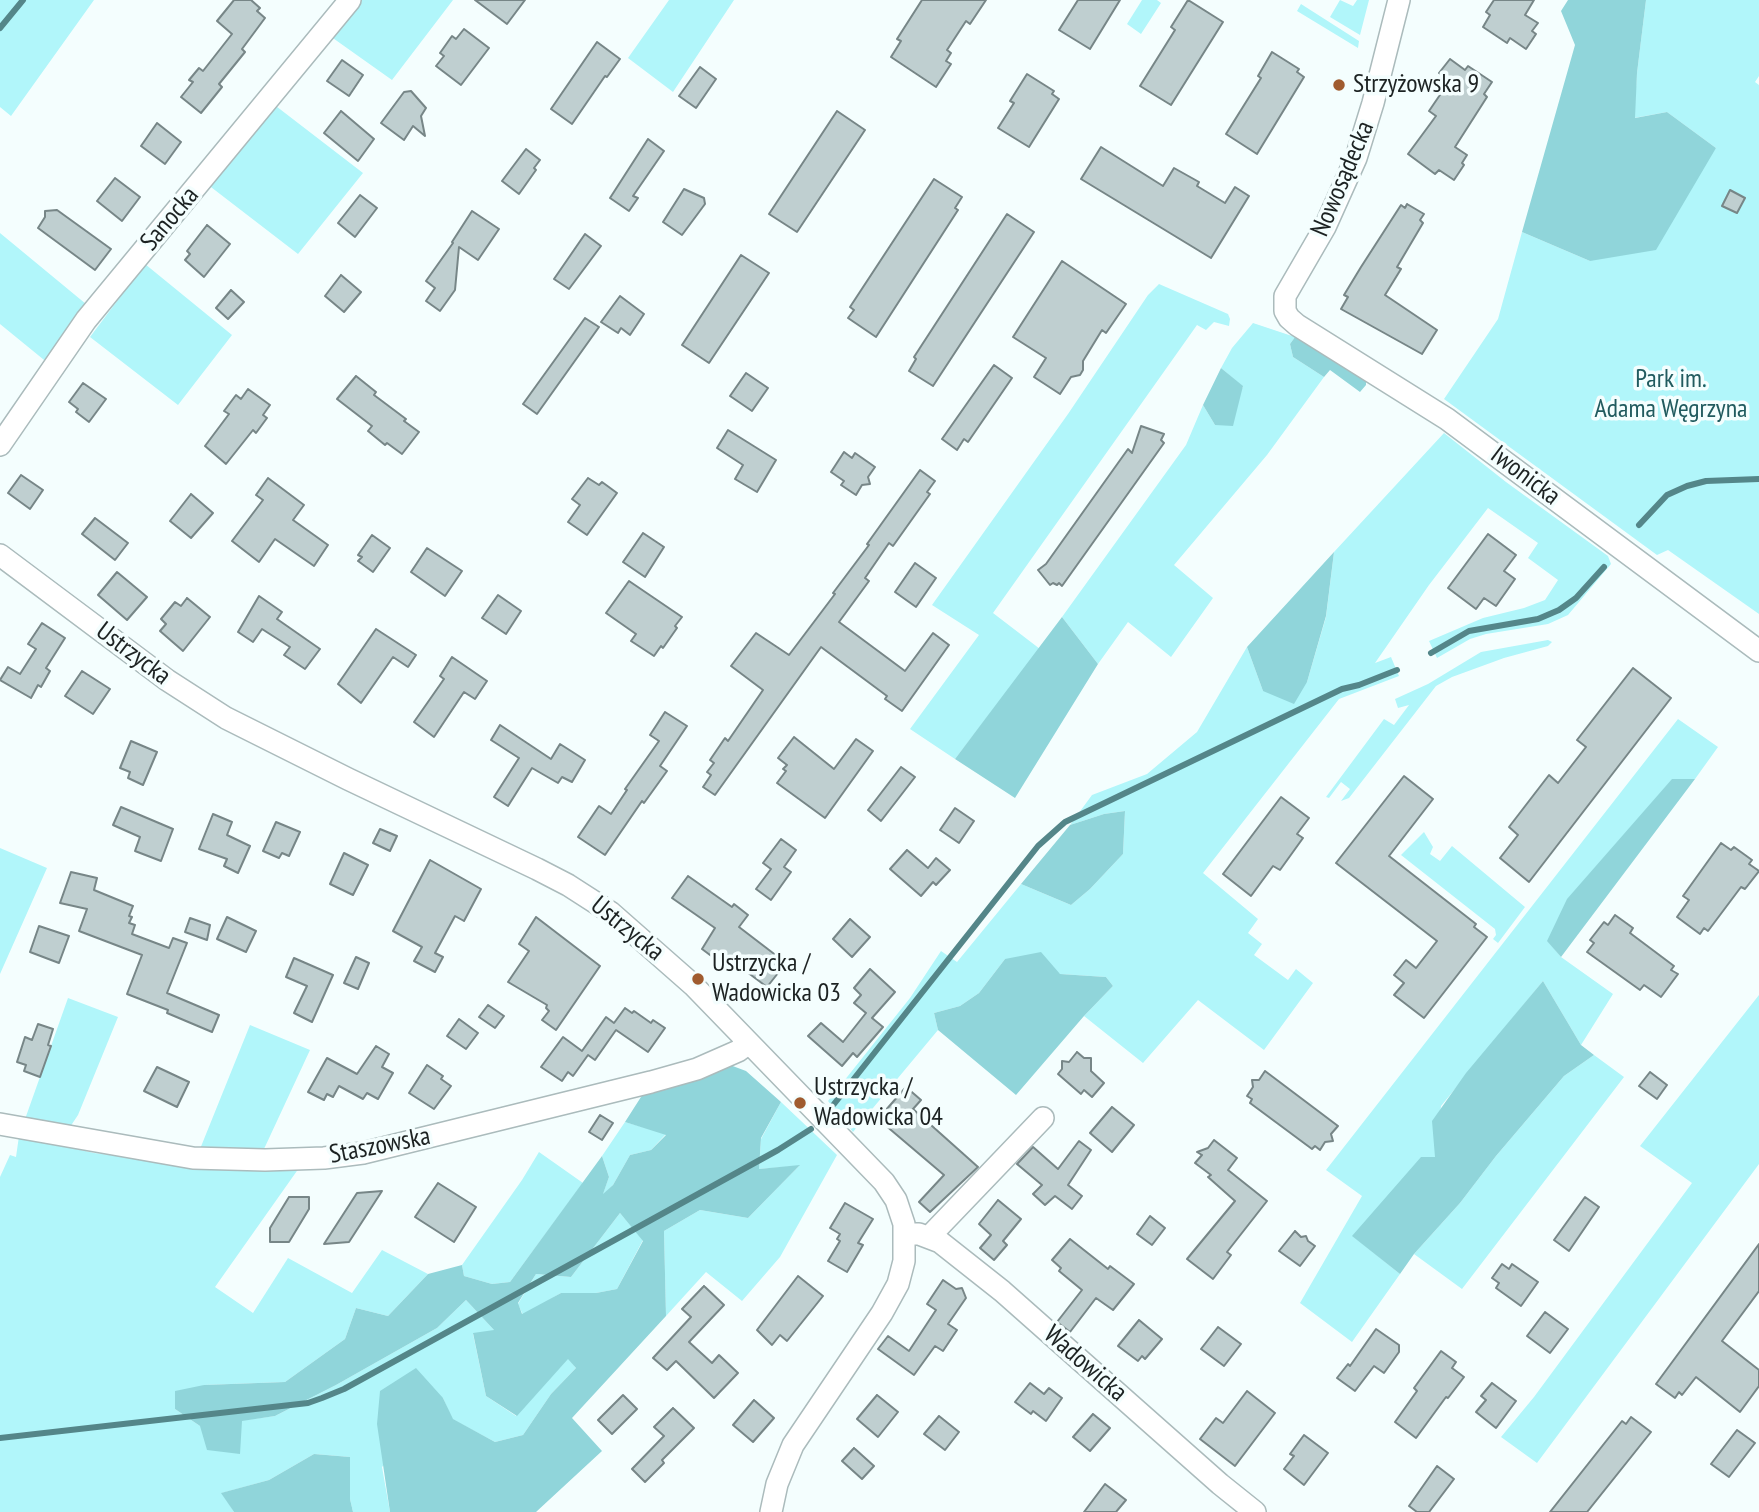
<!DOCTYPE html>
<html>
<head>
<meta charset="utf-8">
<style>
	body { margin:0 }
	canvas { display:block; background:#f4fefe }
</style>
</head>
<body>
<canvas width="1759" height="1512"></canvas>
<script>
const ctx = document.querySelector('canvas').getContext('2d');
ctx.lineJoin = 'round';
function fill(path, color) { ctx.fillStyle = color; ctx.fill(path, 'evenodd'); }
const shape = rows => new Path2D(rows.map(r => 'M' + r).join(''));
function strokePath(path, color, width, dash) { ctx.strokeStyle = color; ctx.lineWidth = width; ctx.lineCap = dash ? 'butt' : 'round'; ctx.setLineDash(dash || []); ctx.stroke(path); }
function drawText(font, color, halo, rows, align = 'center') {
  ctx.font = font + ' "PT Sans Narrow",sans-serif'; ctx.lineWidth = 7; ctx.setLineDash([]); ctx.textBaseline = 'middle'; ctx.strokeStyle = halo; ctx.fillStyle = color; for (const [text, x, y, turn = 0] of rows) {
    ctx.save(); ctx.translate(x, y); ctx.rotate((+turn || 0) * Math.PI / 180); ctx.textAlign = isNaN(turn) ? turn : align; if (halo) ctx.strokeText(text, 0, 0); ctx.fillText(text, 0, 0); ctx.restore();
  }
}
fill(shape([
	[0,0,94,0,11,116,0,107],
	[358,0,453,0,392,80,330,36],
	[669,0,734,0,673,92,628,58],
	[1142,0,1157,0,1161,3,1141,34,1127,24],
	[1340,0,1353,6,1357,0,1369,0,1360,35,1330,17],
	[1646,0,1759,0,1759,76,1755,82,1759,85,1759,614,1668,550,1657,555,1444,399,1498,319,1522,232,1590,261,1716,148,1667,112,1634,118,1637,73],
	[1301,4,1359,41,1358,48,1297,11],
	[272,103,363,173,298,254,207,184],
	[0,233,92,309,49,364,0,324],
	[145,264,232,335,178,405,90,337],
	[1159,284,1228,314,1230,319,1229,326,1214,322,1206,330,1197,325,993,613,1040,649,955,759,910,729,979,635,932,605,1068,414,1148,295],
	[1253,323,1295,337,1290,344,1293,357,1324,377,1267,455,1174,565,1213,598,1171,657,1128,622,1098,664,1062,617,1186,445,1203,405,1215,425,1243,387,1221,368,1232,348],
	[1444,433,1506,482,1608,556,1611,564,1568,615,1548,624,1486,634,1470,639,1437,658,1429,641,1483,618,1524,608,1545,600,1558,580,1528,558,1538,543,1488,508,1429,585,1375,663,1391,657,1399,676,1339,699,1203,873,1258,919,1248,933,1262,944,1254,955,1288,980,1296,969,1313,983,1264,1050,1198,1000,1143,1063,1084,1016,1113,986,1106,977,1060,974,1005,959,979,993,960,1006,934,1013,938,1030,853,1132,828,1101,910,998,941,951,957,962,1021,884,1071,905,1090,889,1123,854,1125,811,1104,814,1070,825,1092,795,1147,774,1197,732,1247,647,1263,691,1307,682,1326,617,1334,552],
	[1548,640,1552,642,1548,646,1504,658,1452,677,1436,686,1349,798,1341,801,1350,789,1341,782,1329,798,1326,797,1384,719,1394,725,1409,705,1398,708,1395,699,1428,684,1481,652],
	[1678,719,1718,747,1695,779,1672,780,1548,941,1561,957,1613,994,1581,1045,1543,981,1441,1106,1435,1157,1353,1236,1400,1274,1352,1342,1300,1303,1362,1196,1326,1170],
	[1424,832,1433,847,1430,854,1440,861,1452,846,1525,907,1498,943,1493,939,1496,935,1495,929,1401,855],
	[0,848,47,868,0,974],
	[1759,995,1759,1164,1537,1463,1501,1437,1534,1397,1692,1183,1640,1146],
	[68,998,118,1017,78,1115,68,1130,24,1122],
	[250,1025,310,1050,264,1149,200,1149],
	[1594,1055,1624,1077,1462,1289,1414,1254,1460,1203,1496,1156,1564,1076],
	[781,1102,837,1155,780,1257,742,1301,706,1272,666,1316,664,1231,700,1210,748,1218,799,1166,759,1169,761,1139],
	[625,1122,666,1134,651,1150,630,1155,613,1185,602,1196,609,1177,602,1156],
	[19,1136,94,1153,222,1169,299,1168,215,1287,253,1313,288,1258,352,1293,382,1250,428,1274,388,1316,356,1308,345,1339,285,1382,204,1385,175,1409,200,1426,275,1416,336,1385,437,1328,466,1300,495,1331,473,1334,486,1396,516,1416,568,1358,576,1368,551,1394,523,1435,495,1442,452,1419,443,1398,382,1467,390,1512,353,1512,350,1499,350,1457,314,1454,269,1480,222,1493,234,1512,0,1512,0,1177,10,1155,16,1157],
	[539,1152,583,1183,510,1282,492,1284,464,1276,462,1265,522,1180],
	[620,1213,643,1240,617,1289,596,1293,561,1293,523,1315,518,1304,536,1274,571,1277]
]), '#b1f6fa');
fill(shape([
	[1568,0,1646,0,1637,73,1635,118,1667,112,1716,148,1656,250,1590,261,1522,232,1575,45,1561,11],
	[1295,337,1366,378,1366,385,1360,392,1330,370,1324,377,1293,357,1290,344],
	[1221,368,1243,386,1233,426,1215,425,1203,405],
	[1334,552,1326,616,1307,682,1294,704,1263,691,1247,647],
	[1062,617,1098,664,1015,798,955,759],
	[1672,779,1695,779,1561,957,1547,941,1567,899],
	[1125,811,1123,854,1090,889,1071,905,1021,884,1070,825,1104,814],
	[1041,952,1060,974,1106,977,1113,986,1084,1016,1016,1095,938,1030,934,1013,960,1006,979,993,1005,959],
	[1543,981,1581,1045,1594,1055,1564,1076,1496,1156,1460,1203,1414,1254,1400,1274,1352,1236,1421,1157,1435,1157,1432,1121,1466,1073],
	[730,1065,746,1071,781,1102,761,1138,759,1169,800,1165,748,1218,700,1210,664,1231,666,1316,572,1418,602,1451,536,1512,390,1512,377,1424,380,1391,416,1368,443,1398,453,1419,495,1442,523,1435,551,1394,576,1368,568,1359,517,1416,486,1396,473,1333,494,1330,466,1300,437,1328,336,1385,275,1416,242,1421,240,1454,207,1450,200,1426,175,1409,175,1391,204,1385,285,1382,345,1339,356,1308,388,1316,428,1274,462,1265,464,1276,492,1284,510,1282,602,1156,609,1177,603,1194,613,1185,630,1155,651,1150,666,1135,625,1122,648,1086],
	[620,1213,643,1241,617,1289,596,1293,561,1293,522,1314,518,1303,536,1274,571,1277],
	[314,1454,350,1457,350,1499,353,1512,234,1512,221,1493,269,1480]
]), '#90d5da');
strokePath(shape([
	[0,28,23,0],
	[1639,525,1667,495,1687,486,1706,481,1759,479],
	[1431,653,1469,631,1538,619,1559,610,1576,598,1604,567],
	[834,1104,1038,846,1065,822,1342,689,1359,685,1397,670],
	[0,1438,308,1403,322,1398,344,1389,778,1150,811,1129]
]), '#548689', 6);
const building = shape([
	[234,0,251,0,260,8,257,11,265,18,242,49,245,52,219,84,222,87,201,113,181,97,193,82,189,80,199,68,203,71,232,34,217,21,234,0],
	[475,0,525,0,507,24,475,0],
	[922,0,986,0,970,24,966,21,947,50,951,53,946,61,951,64,936,87,891,57,901,41,897,39,922,0],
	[1078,0,1120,0,1090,49,1059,30,1078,0],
	[1188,0,1223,22,1171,105,1140,86,1175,30,1171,27,1188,0],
	[1494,0,1534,0,1525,15,1538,23,1532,31,1536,34,1526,49,1510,38,1507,43,1483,27,1490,15,1486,12,1494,0],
	[464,29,489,48,461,85,436,66,444,56,440,53,452,36,456,39,464,29],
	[597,42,620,59,607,77,605,76,572,124,551,109,597,42],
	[1272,52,1299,69,1297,72,1304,77,1257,154,1226,134,1261,78,1258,76,1272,52],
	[1450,59,1465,70,1468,66,1492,82,1484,94,1487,97,1455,147,1467,155,1462,163,1464,165,1454,180,1439,170,1435,174,1408,154,1436,116,1429,111,1444,89,1437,83,1442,75,1439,73,1450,59],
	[342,60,363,75,349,96,327,81,342,60],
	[700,67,716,79,696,108,679,96,700,67],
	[1027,74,1054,91,1052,94,1059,99,1029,147,998,128,1014,103,1010,101,1027,74],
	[411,91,426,108,421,116,425,136,413,126,404,140,381,123,404,92,411,91],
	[341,111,374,139,358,161,324,133,341,111],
	[837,111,865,130,797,232,769,214,837,111],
	[157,123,181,142,165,164,141,146,157,123],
	[648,139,664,151,633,196,638,198,629,211,610,198,648,139],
	[1101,147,1163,186,1174,168,1199,182,1197,186,1225,203,1235,187,1249,196,1211,258,1081,179,1101,147],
	[526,149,540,160,534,168,536,170,519,194,502,181,526,149],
	[115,178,140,197,122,221,97,201,115,178],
	[934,179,962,197,955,208,958,210,876,337,848,318,854,310,850,307,934,179],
	[684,189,704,198,705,204,682,235,663,222,684,189],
	[1730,190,1745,198,1737,213,1722,206,1730,190],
	[360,195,377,208,355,237,338,223,360,195],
	[1407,204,1424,214,1420,220,1423,223,1397,267,1401,269,1385,295,1437,330,1422,354,1341,309,1348,297,1344,295,1361,267,1401,205,1405,208,1407,204],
	[57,210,111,249,95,270,38,228,45,217,45,211,57,210],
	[472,211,499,229,478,260,459,247,455,290,440,311,426,301,435,288,426,281,453,243,452,242,472,211],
	[1007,214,1034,232,933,386,909,371,916,359,914,357,1007,214],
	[207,225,230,244,204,277,185,260,190,254,187,251,207,225],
	[585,234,601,246,569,289,554,279,585,234],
	[741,255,769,273,709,363,682,345,741,255],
	[1062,261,1126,304,1106,333,1102,330,1083,361,1083,370,1080,375,1071,377,1060,394,1034,377,1046,358,1013,337,1062,261],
	[341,275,361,292,344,312,325,296,341,275],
	[231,290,244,302,228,319,216,308,231,290],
	[620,296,644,314,630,335,621,328,618,333,601,322,620,296],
	[585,318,599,327,537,414,523,404,585,318],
	[994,365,1012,378,968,442,964,439,957,450,942,439,994,365],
	[746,373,768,388,752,411,730,396,746,373],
	[356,376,376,392,374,395,406,419,404,421,419,432,402,454,387,443,385,445,368,431,372,426,337,399,356,376],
	[83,383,106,399,89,422,76,412,78,409,69,402,83,383],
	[248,389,270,405,263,415,267,418,256,433,253,430,226,464,205,446,229,414,224,411,236,395,241,399,248,389],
	[1141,426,1164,434,1161,440,1164,443,1062,586,1059,583,1057,585,1053,583,1050,585,1038,570,1046,564,1128,449,1132,453,1141,426],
	[728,430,776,460,757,492,735,479,743,465,717,448,728,430],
	[844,452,852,458,855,453,875,467,868,477,870,484,862,485,856,495,841,485,844,481,831,472,844,452],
	[920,470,935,481,927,492,930,494,893,546,889,543,865,578,869,581,839,622,905,671,933,633,949,645,902,711,885,699,887,696,821,647,715,795,703,787,711,775,707,772,714,763,710,760,725,738,728,741,763,690,731,666,756,633,789,655,835,594,833,593,869,545,867,544,920,470],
	[21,475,43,490,30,509,8,493,21,475],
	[268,478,304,505,293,520,328,545,314,566,275,539,259,562,232,541,263,500,256,495,268,478],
	[588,478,599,485,602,482,617,493,587,535,568,522,580,505,572,499,588,478],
	[191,494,213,513,191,538,170,521,191,494],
	[95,518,128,543,115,560,82,534,95,518],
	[643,533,664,547,645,577,623,562,643,533],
	[1488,534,1516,555,1504,571,1515,579,1496,606,1484,598,1476,609,1448,588,1488,534],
	[372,535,390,548,373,572,358,561,362,557,358,555,372,535],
	[427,548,462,571,445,596,411,572,427,548],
	[915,563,936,578,916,607,895,592,915,563],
	[117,572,147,597,127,620,98,595,117,572],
	[629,581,682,617,675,626,677,628,663,648,661,646,654,656,631,641,636,634,606,613,629,581],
	[498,595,521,611,506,634,482,618,498,595],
	[259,596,282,612,277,619,320,649,305,669,284,655,290,647,262,629,253,642,238,632,259,596],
	[187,598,210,617,183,651,160,631,166,624,161,619,175,602,181,606,187,598],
	[42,623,65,638,46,668,50,671,41,687,38,685,31,698,0,680,8,667,20,674,36,649,28,644,42,623],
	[376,629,416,655,408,667,393,657,361,703,338,684,376,629],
	[452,657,487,681,475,699,464,692,434,737,414,722,444,679,440,676,452,657],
	[1633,668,1671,698,1529,882,1500,858,1518,835,1509,827,1549,775,1558,783,1586,747,1577,740,1633,668],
	[82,671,110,689,93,714,65,696,82,671],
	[665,712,687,726,660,766,667,771,644,803,642,801,605,855,578,837,599,806,611,814,627,790,625,789,659,741,650,735,665,712],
	[500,725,551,759,560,744,585,760,572,782,562,777,558,783,532,768,508,806,494,797,519,758,491,740,500,725],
	[794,737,834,769,856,739,873,751,825,818,777,783,786,771,783,769,787,765,778,758,794,737],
	[131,741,157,752,143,785,128,778,130,772,120,768,131,741],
	[901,767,915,777,881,821,868,810,901,767],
	[1404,776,1433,799,1389,856,1476,924,1474,927,1487,937,1424,1018,1394,995,1404,983,1394,975,1406,960,1416,968,1437,941,1336,863,1404,776],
	[1281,797,1309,818,1297,834,1303,838,1280,870,1273,866,1251,896,1223,874,1281,797],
	[121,807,173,829,161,861,135,851,140,837,113,825,121,807],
	[955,808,974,821,959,843,940,830,955,808],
	[213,814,232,822,227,835,250,846,238,873,224,866,227,859,199,849,213,814],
	[276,822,300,832,289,856,282,853,279,858,263,851,276,822],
	[380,829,397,836,390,851,373,843,380,829],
	[781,839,796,850,784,867,791,872,771,900,756,889,771,869,763,863,781,839],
	[1721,843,1731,850,1734,847,1752,860,1749,864,1759,871,1745,889,1741,887,1708,931,1704,928,1700,934,1677,917,1689,900,1683,896,1721,843],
	[907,850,928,868,936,858,950,870,936,885,933,882,921,896,890,869,907,850],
	[344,853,368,865,353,895,330,884,344,853],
	[430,860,481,889,464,921,455,916,435,953,443,957,435,972,414,961,422,947,393,931,430,860],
	[71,872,97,878,94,890,133,906,129,916,132,917,129,923,135,925,132,934,169,948,173,938,187,943,167,993,219,1015,212,1032,167,1013,168,1010,127,994,142,955,79,931,87,909,60,903,71,872],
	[688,876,732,907,734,904,748,915,739,927,786,963,767,987,727,957,722,964,702,949,715,928,672,898,688,876],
	[1615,915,1633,928,1630,933,1674,966,1671,970,1678,974,1661,997,1644,985,1640,990,1587,952,1594,943,1590,940,1604,922,1608,925,1615,915],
	[227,917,256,931,246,952,217,939,227,917],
	[536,917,600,966,556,1030,542,1020,549,1011,546,1008,547,1005,508,982,529,951,519,944,536,917],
	[190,918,210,925,207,940,185,932,190,918],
	[850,919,870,937,852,957,833,939,850,919],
	[39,926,69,936,59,963,30,952,39,926],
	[356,957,369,963,358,989,344,983,356,957],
	[294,958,333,975,312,1022,294,1013,307,986,286,977,294,958],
	[870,969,895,992,872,1018,883,1027,857,1057,853,1053,842,1066,808,1036,821,1023,843,1042,866,1013,854,1003,861,995,854,988,870,969],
	[488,1005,504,1016,495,1028,479,1017,488,1005],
	[625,1008,632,1013,634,1011,651,1023,653,1020,665,1028,648,1052,616,1030,595,1060,588,1055,573,1076,568,1072,562,1081,541,1067,563,1037,582,1051,606,1017,614,1023,625,1008],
	[459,1019,478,1033,466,1049,447,1036,459,1019],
	[38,1024,53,1029,48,1045,51,1046,40,1077,24,1071,26,1065,17,1062,25,1037,32,1040,38,1024],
	[376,1046,389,1054,382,1067,393,1073,378,1099,367,1093,363,1099,339,1086,333,1097,327,1094,324,1100,308,1092,327,1058,357,1074,376,1046],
	[1077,1052,1084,1058,1091,1058,1091,1071,1104,1083,1092,1097,1084,1090,1081,1094,1058,1074,1062,1069,1062,1061,1069,1062,1077,1052],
	[427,1065,443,1076,441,1079,451,1086,434,1109,409,1093,427,1065],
	[157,1067,189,1082,177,1107,144,1091,157,1067],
	[1265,1071,1338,1126,1331,1134,1333,1141,1325,1142,1320,1150,1315,1146,1312,1149,1250,1103,1252,1099,1247,1096,1253,1087,1252,1080,1259,1080,1265,1071],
	[1650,1072,1667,1085,1657,1099,1639,1086,1650,1072],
	[906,1087,921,1100,913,1109,978,1167,930,1212,919,1202,944,1175,878,1119,906,1087],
	[1112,1107,1134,1125,1112,1152,1090,1133,1112,1107],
	[600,1115,613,1123,602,1140,589,1132,600,1115],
	[1214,1140,1237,1158,1228,1170,1267,1201,1227,1252,1231,1255,1213,1279,1187,1259,1235,1201,1208,1177,1211,1175,1195,1163,1202,1155,1197,1152,1208,1148,1214,1140],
	[1079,1141,1091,1150,1068,1185,1082,1196,1072,1209,1055,1196,1045,1205,1033,1194,1042,1185,1017,1164,1033,1147,1058,1169,1079,1141],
	[438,1183,476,1207,454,1242,415,1217,438,1183],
	[382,1191,349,1242,324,1244,357,1193,382,1191],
	[289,1197,309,1197,309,1209,289,1242,270,1242,270,1228,289,1197],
	[1585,1197,1599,1207,1569,1251,1554,1240,1585,1197],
	[998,1200,1021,1219,1003,1241,1007,1245,994,1260,980,1248,991,1235,979,1224,998,1200],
	[845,1203,873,1219,858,1243,863,1245,847,1272,828,1261,840,1241,837,1239,840,1234,830,1228,845,1203],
	[1150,1216,1165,1228,1152,1245,1137,1234,1150,1216],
	[1295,1231,1301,1237,1306,1236,1308,1241,1315,1246,1300,1266,1279,1251,1295,1231],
	[1070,1239,1108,1269,1110,1266,1134,1284,1113,1310,1096,1298,1070,1332,1057,1322,1082,1290,1059,1271,1061,1268,1052,1260,1070,1239],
	[1759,1244,1759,1291,1722,1341,1759,1370,1759,1386,1740,1412,1696,1377,1682,1395,1679,1392,1675,1398,1656,1384,1759,1244],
	[1502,1264,1509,1269,1512,1264,1538,1282,1521,1306,1496,1288,1499,1283,1492,1278,1502,1264],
	[798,1276,823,1296,787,1341,780,1335,772,1345,757,1330,798,1276],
	[943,1280,956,1289,962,1288,966,1298,948,1324,957,1330,943,1351,935,1346,914,1375,878,1349,888,1336,909,1351,936,1310,927,1304,943,1280],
	[704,1286,724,1305,689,1342,712,1363,719,1355,738,1373,714,1398,676,1361,667,1370,653,1358,691,1317,682,1309,704,1286],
	[1545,1312,1568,1329,1550,1353,1527,1336,1545,1312],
	[1139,1320,1162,1339,1145,1359,1142,1356,1138,1361,1118,1346,1139,1320],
	[1218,1327,1241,1344,1224,1366,1201,1349,1218,1327],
	[1376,1329,1399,1345,1399,1352,1384,1373,1374,1366,1355,1391,1337,1378,1348,1364,1350,1366,1376,1329],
	[1441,1351,1456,1362,1452,1368,1464,1377,1448,1398,1446,1397,1416,1438,1395,1422,1417,1391,1414,1388,1441,1351],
	[1030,1383,1044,1394,1049,1388,1062,1398,1046,1421,1033,1411,1031,1414,1015,1402,1030,1383],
	[1492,1383,1516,1401,1496,1428,1476,1412,1486,1400,1481,1396,1492,1383],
	[1247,1391,1275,1413,1235,1466,1200,1439,1216,1418,1223,1423,1247,1391],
	[623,1395,637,1409,612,1434,598,1420,623,1395],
	[877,1395,898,1412,878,1437,857,1419,877,1395],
	[754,1400,774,1418,753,1442,733,1425,754,1400],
	[673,1408,694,1428,662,1460,664,1463,645,1482,632,1469,664,1436,654,1427,673,1408],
	[1093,1414,1110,1428,1090,1451,1073,1437,1093,1414],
	[939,1416,959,1432,945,1450,924,1434,939,1416],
	[1631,1417,1651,1432,1587,1512,1550,1512,1622,1421,1626,1424,1631,1417],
	[1737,1430,1755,1443,1729,1477,1711,1464,1737,1430],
	[1304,1435,1328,1453,1304,1485,1284,1469,1294,1456,1290,1454,1304,1435],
	[854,1448,874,1466,862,1479,842,1461,854,1448],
	[1437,1466,1454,1479,1429,1512,1417,1512,1409,1506,1437,1466],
	[1105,1484,1126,1500,1116,1512,1084,1512,1105,1484]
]);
fill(building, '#bfcfd0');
strokePath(building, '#778687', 2);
const minor = shape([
	[1399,0,1373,103,1356,158,1325,227,1285,296,1285,311,1289,318,1297,325,1447,419,1759,651],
	[0,445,86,320,350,0],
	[0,555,167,680,226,718,348,779,537,869,568,885,610,912,693,985,884,1182,896,1200,904,1224,904,1261,898,1284,882,1313,793,1445,777,1484,771,1512],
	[0,1124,193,1158,265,1160,324,1158,363,1153,651,1082,697,1069,738,1051,749,1043],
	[905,1234,919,1234,940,1242,1002,1291,1220,1484,1255,1512],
	[929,1237,1043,1118]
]);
strokePath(minor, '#abbbbc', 24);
strokePath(minor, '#fff', 21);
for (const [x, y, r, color] of [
	[1339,85,7,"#a05b2f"],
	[698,979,7,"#a05b2f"],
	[800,1103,7,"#a05b2f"]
]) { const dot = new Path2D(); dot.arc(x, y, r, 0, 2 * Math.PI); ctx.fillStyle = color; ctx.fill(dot); strokePath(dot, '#f4fefe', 2.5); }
drawText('26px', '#1c2222', '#f4fefe', [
	["Strzyżowska 9",1353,85],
	["Ustrzycka /",712,964],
	["Wadowicka 03",712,994],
	["Ustrzycka /",814,1088],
	["Wadowicka 04",814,1118]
], 'left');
drawText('26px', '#1c2222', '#f4fefe', [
	["Nowosądecka",1343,179,-67],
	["Sanocka",170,219,-50],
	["Iwonicka",1525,476,37],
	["Ustrzycka",133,654,37],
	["Ustrzycka",627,929,39],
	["Staszowska",380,1146,-11],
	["Wadowicka",1085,1364,41]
]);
drawText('26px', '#215b5f', '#f4fefe', [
	["Park im.",1671,380],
	["Adama Węgrzyna",1671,410]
]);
</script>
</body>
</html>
